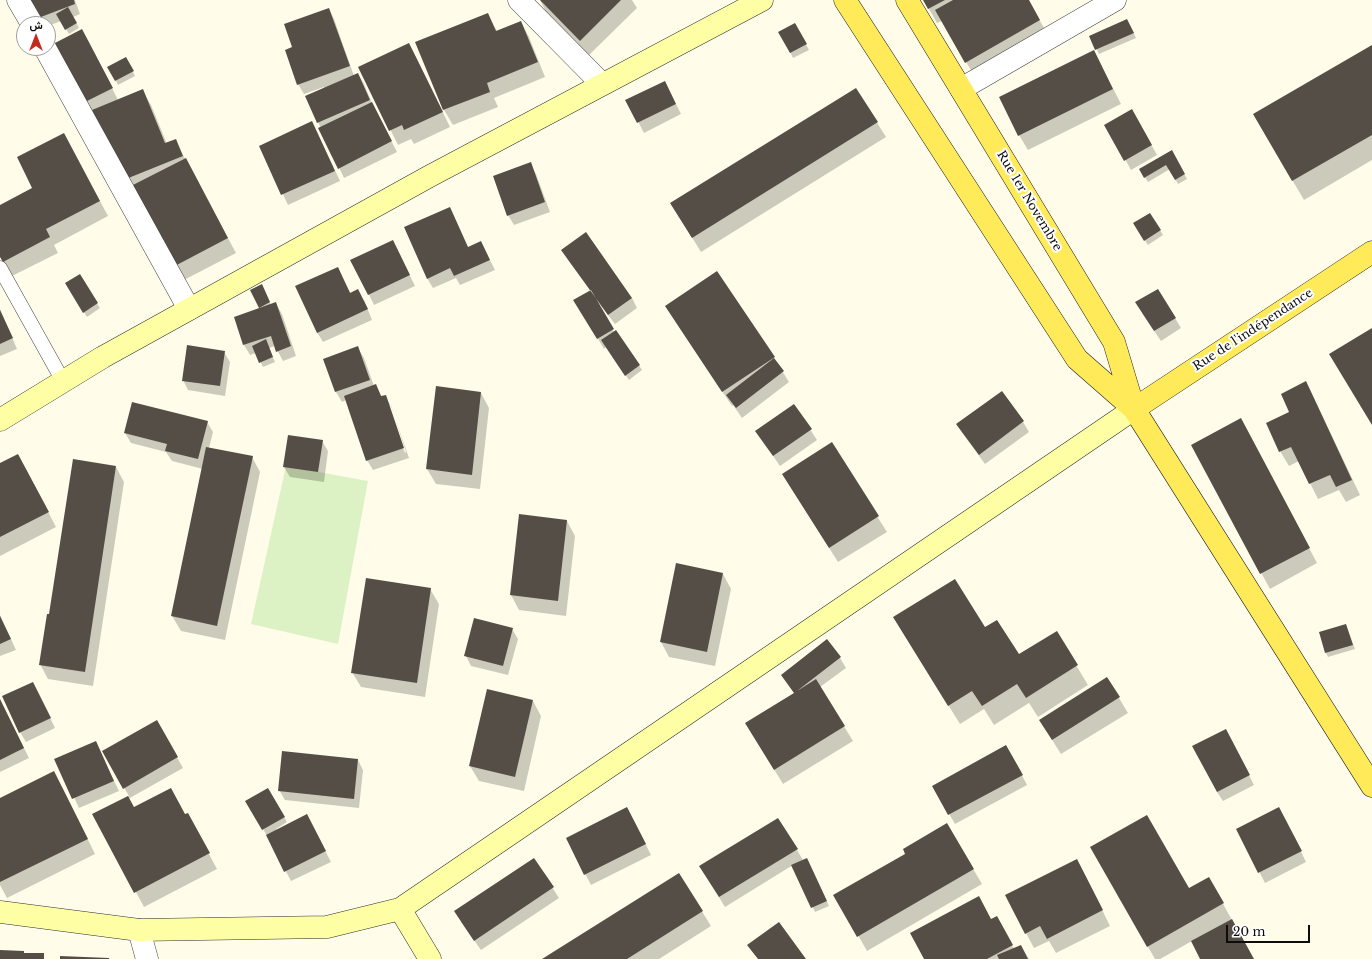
<!DOCTYPE html>
<html>
<head>
<meta charset="utf-8">
<style>
	body { margin:0 }
	#map { position:relative; width:1372px; height:959px; overflow:hidden; background:#fffdea; font-family:"Libre Baskerville",Vazirmatn,serif }
	canvas { display:block }
	.north { position:absolute; left:16px; top:16px; width:40px; height:40px; box-sizing:border-box; background:#fff; border:1px solid #9e9e9e; border-radius:50%; rotate:0deg; font-size:11px; font-weight:700; line-height:16px; text-align:center; color:#0c0c0c }
	.north::after { content:''; display:block; margin:auto; width:14px; height:18px; background:#c3291d; clip-path:polygon(50% 0,100% 100%,50% 72%,0 100%) }
	.scale { position:absolute; left:1226px; top:925px; width:84px; height:18px; box-sizing:border-box; border:2px solid #0c0c0c; border-top:0; padding-left:5px; font-size:12px; line-height:14px; white-space:nowrap; color:#0c0c0c; -webkit-text-stroke:3px #fff; paint-order:stroke }
</style>
</head>
<body>
<div id="map">
<canvas width="1372" height="959"></canvas>
<div class="north">ش</div>
<div class="scale">20 m</div>
</div>
<script>
const ctx = document.querySelector('canvas').getContext('2d');
ctx.lineJoin = 'round';
function fill(path, color) { ctx.fillStyle = color; ctx.fill(path, 'evenodd'); }
const shape = rows => new Path2D(rows.map(r => 'M' + r).join(''));
function strokePath(path, color, width, dash) { ctx.strokeStyle = color; ctx.lineWidth = width; ctx.lineCap = dash ? 'butt' : 'round'; ctx.setLineDash(dash || []); ctx.stroke(path); }
function drawText(font, color, halo, rows, align = 'center') {
  ctx.font = font + ' "Libre Baskerville",serif'; ctx.lineWidth = 4; ctx.setLineDash([]); ctx.textBaseline = 'middle'; ctx.strokeStyle = halo; ctx.fillStyle = color; for (const [text, x, y, turn = 0] of rows) {
    ctx.save(); ctx.translate(x, y); ctx.rotate((+turn || 0) * Math.PI / 180); ctx.textAlign = isNaN(turn) ? turn : align; if (halo) ctx.strokeText(text, 0, 0); ctx.fillText(text, 0, 0); ctx.restore();
  }
}
fill(shape([
	[286,466,368,481,338,644,251,624]
]), '#dcf2c4');
fill(shape([
	[26,0,75,0,80,14,73,17,79,28,69,34,61,21,48,26,48,24,36,24],
	[540,0,632,0,637,8,589,55,546,12],
	[924,0,1028,0,1048,35,975,77,942,21,937,23],
	[329,9,334,19,354,76,358,74,364,84,372,103,397,152,344,178,318,122,324,87,304,94,298,84,293,47],
	[487,14,497,31,521,22,529,37,545,77,494,98,498,107,453,125,444,110,417,42],
	[795,24,809,50,793,58,780,32],
	[1130,25,1136,38,1099,54,1091,37],
	[88,40,118,100,142,90,151,105,167,144,175,140,236,253,180,282,93,111,92,111,86,102],
	[409,44,417,59,450,127,414,144,411,139,398,145,359,67],
	[1372,46,1372,160,1304,200,1254,115],
	[1094,51,1121,104,1028,150,1019,135],
	[126,58,135,76,118,85,109,67],
	[665,82,681,114,644,133,627,100],
	[856,89,886,137,701,252,680,218],
	[1132,110,1157,155,1131,170,1106,125],
	[317,132,340,181,288,205,260,146],
	[72,149,108,216,54,245,58,253,12,276,0,255,0,206,34,188],
	[1171,151,1187,179,1178,184,1170,169,1148,182,1140,169],
	[530,164,536,174,550,212,514,225,508,215],
	[449,208,468,248,481,242,495,270,460,285,456,278,433,288,427,278],
	[1150,214,1163,235,1148,245,1134,224],
	[393,241,415,286,374,305,352,260],
	[562,250,632,298,637,308,615,324,598,302,597,303,614,332,616,331,642,370,629,380,606,347,604,349,575,300,591,291,568,260],
	[338,269,351,294,364,300,372,320,323,342,317,332],
	[79,276,100,308,87,317,66,284],
	[252,290,264,290,271,305,276,304,282,314,296,356,283,361,275,346,269,348,275,362,263,367,256,353,250,355,244,345,235,318,261,309],
	[0,309,17,349,0,356],
	[1142,313,1175,318,1181,328,1161,341],
	[675,321,774,358,789,382,742,418,733,405,732,406],
	[358,348,364,358,374,386,376,386,382,397,385,396,391,406,409,458,373,470,367,460,346,400,342,402,336,392,325,359],
	[388,405,391,405,406,452,405,453],
	[224,352,230,362,225,396,188,390,183,380],
	[1306,383,1314,398,1360,495,1346,502,1339,490,1318,499,1299,461,1289,466,1280,451,1290,412],
	[437,387,481,393,489,408,480,489,436,484,427,469],
	[794,405,817,440,780,466,756,431],
	[207,422,213,432,209,448,252,457,260,472,225,640,181,631,172,616,203,469,172,461,166,452,131,443,125,433],
	[1023,422,1029,432,985,464,963,434,957,424],
	[1249,435,1317,563,1270,589,1192,445],
	[322,441,328,451,324,482,290,477,284,467],
	[831,444,887,532,838,562,792,489],
	[0,464,26,470,56,527,0,556],
	[116,467,124,482,93,686,48,679,40,664,50,615],
	[520,516,567,521,575,536,566,616,519,610,511,595],
	[723,574,731,589,715,666,669,657,661,642],
	[430,589,439,604,425,697,361,687,352,672],
	[0,615,16,650,0,656],
	[894,618,985,628,1019,656,1056,632,1088,685,1038,717,1029,703,994,725,984,709,960,724],
	[1346,625,1355,649,1328,657,1326,653],
	[512,629,518,639,508,675,471,666,466,656],
	[827,640,840,658,846,668,820,687,853,741,783,784,755,738,795,694,782,675],
	[1107,678,1128,713,1061,754,1049,735],
	[33,683,55,728,26,742,20,732],
	[0,700,29,758,0,772],
	[533,701,541,716,524,791,479,781,470,766],
	[157,722,183,768,128,799,134,809,185,815,195,828,217,869,144,907,94,815,129,796,103,752],
	[1231,740,1254,785,1223,801,1217,792],
	[95,742,119,791,79,808,56,759],
	[1012,756,1027,785,955,824,933,786],
	[358,760,363,770,359,808,285,800,279,790],
	[62,787,95,854,7,898,0,885,0,799],
	[268,790,287,822,276,829,277,830,312,825,331,862,291,881,266,834,247,802],
	[633,819,651,855,591,885,567,839],
	[1285,819,1306,862,1265,883,1237,829],
	[947,825,982,884,867,951,835,895,907,854],
	[1091,847,1189,890,1209,878,1253,959,1201,959,1192,941,1160,959,1155,959],
	[797,850,803,860,809,863,829,906,815,912,793,865,725,907,706,876],
	[534,859,559,898,481,950,461,922],
	[679,874,711,926,659,959,544,959],
	[1085,875,1110,926,1056,953,1049,941,1034,948,1026,933],
	[991,920,1005,932,1014,949,1021,946,1029,959,925,959]
]), '#0003');
fill(shape([
	[25,0,74,0,75,4,33,20],
	[540,0,621,0,580,41],
	[923,0,945,0,928,9],
	[953,0,1029,0,1040,20,965,63,935,10],
	[68,7,77,23,65,30,56,14],
	[329,8,350,66,297,85,285,50,292,47,284,24],
	[488,13,496,31,521,21,538,62,487,83,490,92,443,110,415,42],
	[1127,19,1134,33,1095,50,1089,36],
	[795,23,807,44,790,53,778,32],
	[82,29,113,88,85,102,55,43],
	[409,43,443,112,404,130,402,125,389,131,358,67],
	[1372,45,1372,135,1292,181,1253,114],
	[1094,50,1113,89,1018,136,999,97],
	[126,57,134,71,115,81,107,67],
	[358,73,370,100,317,123,305,96],
	[665,81,676,104,637,123,625,100],
	[856,88,878,122,692,238,670,203],
	[143,89,165,143,176,139,183,156,121,181,92,110],
	[372,102,392,141,338,169,318,128],
	[1132,109,1152,145,1124,161,1104,125],
	[312,121,335,171,281,195,259,146],
	[64,133,100,201,46,229,50,237,3,262,0,257,0,205,32,188,17,157],
	[1172,150,1185,174,1175,180,1166,165,1144,178,1139,169],
	[186,158,228,238,171,268,129,187],
	[531,162,545,202,507,216,493,176],
	[450,207,468,247,481,241,490,260,454,276,450,268,427,279,404,227],
	[1150,213,1161,230,1144,241,1133,223],
	[586,232,632,298,608,315,561,250],
	[393,240,410,275,368,295,350,260],
	[338,267,350,293,358,289,368,309,317,333,295,286],
	[717,271,775,357,722,392,665,306],
	[80,274,98,303,83,313,65,283],
	[262,284,270,302,259,308,250,290],
	[1158,289,1176,318,1154,331,1135,302],
	[591,290,614,329,597,339,573,300],
	[276,302,291,346,276,352,271,336,243,345,234,317],
	[0,310,13,338,0,344],
	[1372,328,1372,425,1329,354],
	[616,330,640,365,625,376,601,340],
	[266,339,273,357,259,363,252,346],
	[187,345,225,351,220,386,182,381],
	[358,346,370,380,335,392,323,359],
	[774,358,784,371,736,408,726,395],
	[1306,381,1352,480,1336,487,1330,475,1309,484,1291,447,1279,452,1266,423,1289,412,1281,394],
	[376,384,381,396,386,395,404,448,366,461,344,396],
	[436,386,481,392,472,475,426,469],
	[1002,391,1024,421,979,455,956,424],
	[132,402,208,421,198,459,165,451,167,444,124,433],
	[794,404,812,429,773,456,755,431],
	[1241,418,1310,548,1260,574,1191,445],
	[288,435,323,440,318,472,283,467],
	[832,442,879,516,829,548,782,474],
	[206,447,253,456,217,626,171,616],
	[18,454,49,512,0,537,0,463],
	[73,459,116,466,85,672,39,665,47,614,49,614],
	[519,514,567,520,558,601,510,595],
	[676,563,723,573,707,652,660,642],
	[366,578,431,588,417,683,351,673],
	[955,579,985,627,997,620,1019,654,1057,631,1078,665,1026,698,1017,684,982,706,972,691,948,706,893,617],
	[0,616,11,639,0,644],
	[474,618,513,628,503,666,464,656],
	[1346,624,1353,645,1325,653,1319,632],
	[827,639,841,657,797,691,816,679,845,726,774,770,745,723,794,693,781,675],
	[1107,677,1120,697,1052,740,1039,720],
	[33,682,51,718,19,733,2,696],
	[487,689,533,700,515,777,469,766],
	[0,699,24,748,0,760],
	[157,720,178,757,123,789,102,751],
	[1226,729,1250,775,1217,792,1192,746],
	[96,741,114,781,72,799,54,759],
	[1006,745,1023,775,948,815,932,786],
	[282,751,358,759,354,799,278,791],
	[54,771,88,839,0,882,0,798],
	[171,788,185,814,188,813,210,853,134,893,92,814,128,796,134,807],
	[268,788,285,817,262,830,245,801],
	[627,807,646,844,584,875,566,838],
	[1279,807,1302,851,1258,873,1236,829],
	[307,814,326,851,284,872,266,835],
	[1147,815,1189,888,1209,877,1224,903,1147,947,1090,847],
	[778,818,798,849,719,897,699,866],
	[947,823,974,869,857,937,833,895,905,854,903,849],
	[534,858,554,887,474,941,454,911],
	[807,858,827,901,811,908,791,865],
	[1077,859,1103,910,1047,939,1040,926,1025,934,1005,895],
	[679,873,703,911,627,959,542,959],
	[979,896,991,919,997,916,1013,945,987,959,924,959,910,933],
	[1232,919,1254,959,1200,959,1191,941],
	[779,922,806,959,758,959,747,945],
	[1021,945,1028,959,999,959,997,955],
	[0,950,24,951,24,953,44,953,44,959,0,959],
	[60,956,109,958,109,959,60,959]
]), '#554e47');
const lane = shape([
	[0,268,63,381]
]);
const street = shape([
	[18,0,32,24],
	[519,0,602,84],
	[45,48,189,309],
	[961,89,1115,0],
	[139,930,147,959]
]);
const secondary = shape([
	[0,420,103,357,430,176,762,0],
	[400,909,430,959],
	[0,912,139,930,327,927,400,909,1134,409]
]);
const primary = shape([
	[845,0,1077,359,1134,409,1372,786],
	[907,0,1114,342,1134,409],
	[1134,409,1372,252]
]);
strokePath(lane, '#3f3f3f', 15);
strokePath(street, '#3f3f3f', 23);
strokePath(secondary, '#2e2e2e', 23);
strokePath(primary, '#1d1d1d', 23);
strokePath(lane, '#fff', 14);
strokePath(street, '#fff', 22);
strokePath(secondary, '#feffa5', 22);
strokePath(primary, '#ffeb5a', 22);
drawText('12px', '#0c0c0c', '#fff', [
	["Rue 1er Novembre",1029,201,59],
	["Rue de l'indépendance",1253,330,-33]
]);
</script>
</body>
</html>
